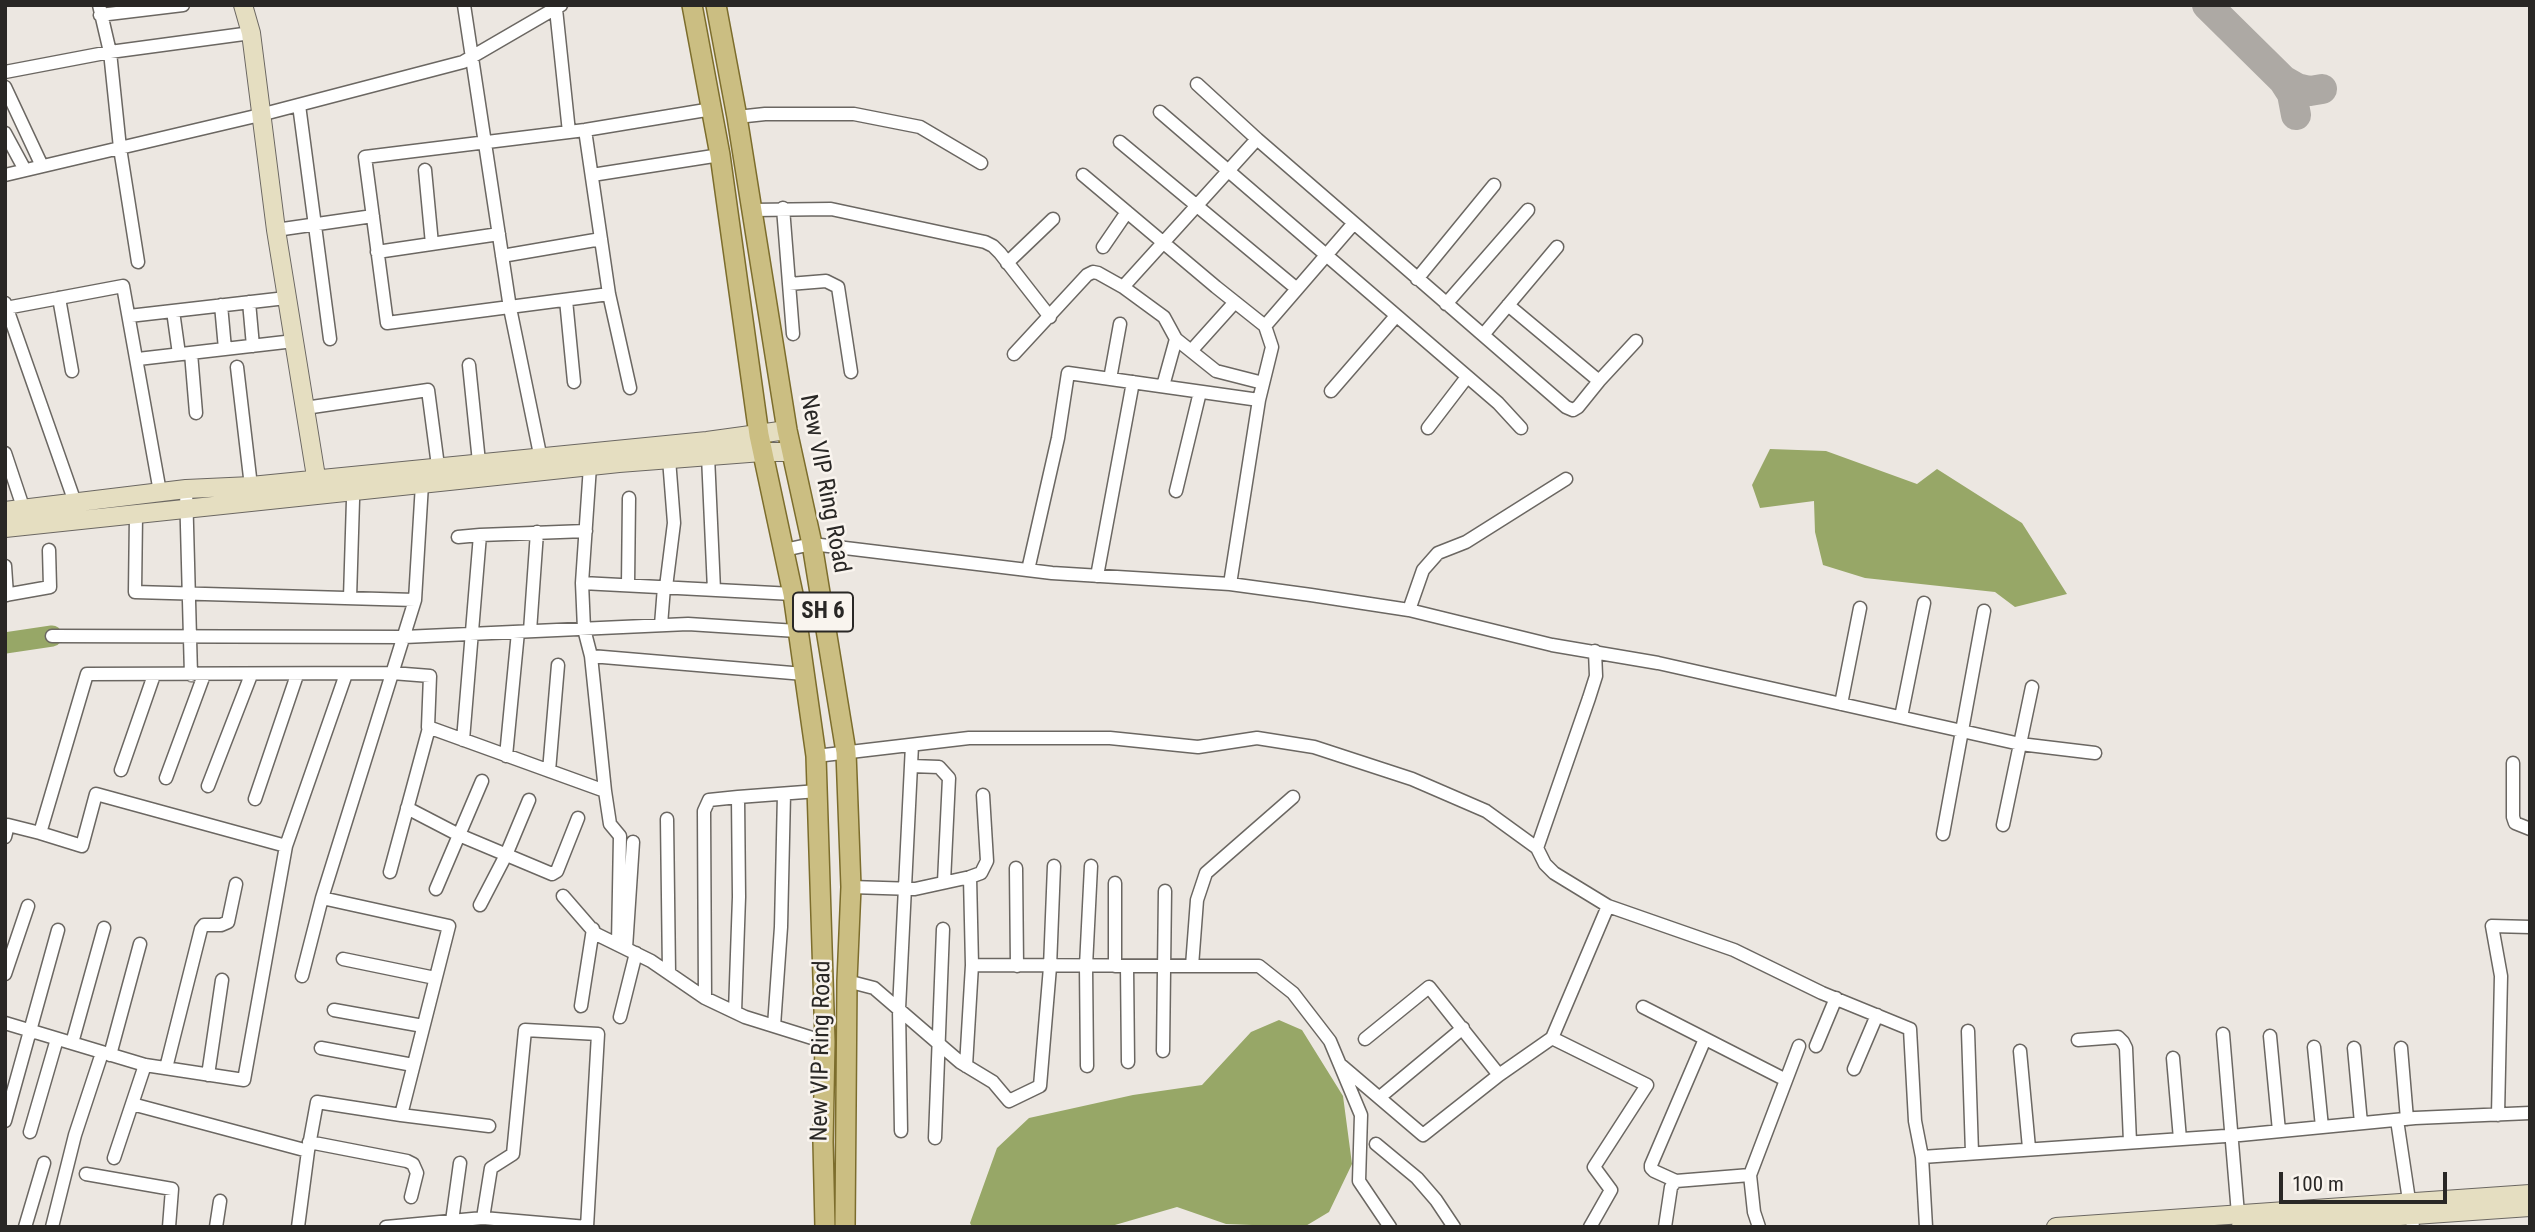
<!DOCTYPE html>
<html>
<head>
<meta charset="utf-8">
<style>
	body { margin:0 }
	#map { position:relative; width:2535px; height:1232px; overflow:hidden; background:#ece7e1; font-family:"Roboto Condensed",sans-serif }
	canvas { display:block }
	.frame { position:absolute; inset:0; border:7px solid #292725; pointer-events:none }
	.scale { position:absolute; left:2279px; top:1172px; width:168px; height:32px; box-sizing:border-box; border:4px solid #292725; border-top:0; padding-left:9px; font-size:21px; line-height:24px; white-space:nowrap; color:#292725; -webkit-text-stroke:5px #f9f4ee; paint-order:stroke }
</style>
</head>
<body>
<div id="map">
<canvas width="2535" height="1232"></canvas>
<div class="frame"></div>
<div class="scale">100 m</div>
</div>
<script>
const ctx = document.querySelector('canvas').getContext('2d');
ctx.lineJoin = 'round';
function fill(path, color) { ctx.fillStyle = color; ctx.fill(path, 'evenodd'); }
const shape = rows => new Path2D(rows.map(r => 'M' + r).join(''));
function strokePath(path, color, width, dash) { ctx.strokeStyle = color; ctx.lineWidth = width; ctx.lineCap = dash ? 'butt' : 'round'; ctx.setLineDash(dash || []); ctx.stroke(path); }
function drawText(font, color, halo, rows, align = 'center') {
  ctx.font = font + ' "Roboto Condensed",sans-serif'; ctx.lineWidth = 5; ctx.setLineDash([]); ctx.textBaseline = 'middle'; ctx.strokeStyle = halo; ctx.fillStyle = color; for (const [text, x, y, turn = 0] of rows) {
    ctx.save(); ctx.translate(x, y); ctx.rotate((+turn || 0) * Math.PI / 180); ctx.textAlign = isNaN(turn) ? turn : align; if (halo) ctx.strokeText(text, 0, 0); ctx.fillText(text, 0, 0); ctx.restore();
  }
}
fill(shape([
	[1770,449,1826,451,1917,484,1937,469,2022,523,2067,594,2015,607,1995,592,1865,578,1823,565,1815,532,1814,501,1760,508,1752,485],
	[1279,1020,1302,1030,1343,1096,1352,1164,1329,1212,1304,1227,1226,1224,1177,1207,1108,1227,972,1227,970,1223,997,1148,1029,1118,1133,1095,1202,1085,1251,1032]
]), '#97a767');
strokePath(shape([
	[5,643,52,636]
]), '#97a767', 21);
strokePath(shape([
	[2207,5,2283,80,2297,88,2310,91,2322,89],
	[2283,80,2292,94,2296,115]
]), '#ada9a4', 30);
const street = shape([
	[99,5,110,52,120,148,138,262],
	[464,5,510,308,542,464],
	[556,9,569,132],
	[100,15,183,5],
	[5,72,110,52,251,33],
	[1197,84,1257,139],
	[5,87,42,166],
	[299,105,330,339],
	[1160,112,1498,403,1521,428],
	[737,117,765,114,854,114,920,127,981,163],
	[585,130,609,294,630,388],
	[5,133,25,170],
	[1120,142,1297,289],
	[425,170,432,244],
	[5,175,260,115,463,62,561,5],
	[592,175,720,155],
	[1083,175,1216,287,1265,326],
	[783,208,793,334],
	[752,210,831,209,985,242,993,246,1000,253,1050,317],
	[276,230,373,216],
	[1103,247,1127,212],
	[377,252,499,234],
	[502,256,601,239],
	[1007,263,1053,219],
	[1417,279,1494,185],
	[789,284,826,281,838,287,851,372],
	[609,294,387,323,365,157,585,130,712,109],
	[59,298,72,371],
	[566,300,574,382],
	[249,302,253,346],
	[5,303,77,508],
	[1446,304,1528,210],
	[221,305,225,349],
	[1508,305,1599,381,1636,341],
	[6,308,123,286,160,492],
	[173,311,179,354],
	[129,316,286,298],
	[1483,335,1557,247],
	[1191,351,1235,302],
	[191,353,196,413],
	[1014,354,1087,275,1093,272,1098,273,1123,287],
	[138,359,294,341],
	[469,365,479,462],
	[237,367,251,486],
	[1110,379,1120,324],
	[1263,383,1216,371,1176,339,1164,317,1123,287,1257,139,1354,223],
	[1163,386,1176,339],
	[1331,391,1396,316],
	[305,408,428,390,438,466],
	[1428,428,1467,377],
	[5,453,24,510],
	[708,456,714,590],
	[186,489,191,675],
	[1176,491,1200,392],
	[136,515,135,592,415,600],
	[458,537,480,535],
	[784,550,812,544,1052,573,1230,584,1311,595,1409,610,1552,645,1658,663,2020,744,2095,753],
	[5,566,7,595],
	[1028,570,1058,438,1068,373,1259,400,1272,347,1265,326,1354,223,1566,407,1573,410,1578,407,1599,381],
	[1097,576,1133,382],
	[582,583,590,466],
	[1230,584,1259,400],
	[628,585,629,498],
	[666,587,674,523,669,459],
	[5,595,50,587,49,550],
	[350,598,353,500],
	[1409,610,1423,570,1438,553,1466,542,1566,479],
	[661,625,664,587],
	[530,631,537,532],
	[52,636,404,637,688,624,797,631],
	[591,656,584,629,582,583,793,594],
	[1841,704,1860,608],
	[1901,717,1924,603],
	[463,740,480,535,586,531],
	[506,756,518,632],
	[816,756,969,738,1110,738,1198,747,1257,738,1314,747,1412,779,1486,811,1537,848,1589,698,1596,676,1595,651],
	[2513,763,2513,817,2515,823,2530,829],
	[911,766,939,767,949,778,944,882],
	[121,770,154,675],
	[549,771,558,665],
	[166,778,204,675],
	[208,786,251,675],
	[605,791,610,824,620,836,618,944],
	[255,799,297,675],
	[407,808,459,835,552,874,557,871,578,818],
	[667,819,669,973],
	[2003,825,2032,687],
	[40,833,82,846,96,794,286,846,346,674],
	[1943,834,1984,611],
	[5,837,8,825,40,833,87,674,392,673,430,676,428,727,605,791,591,656,804,674],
	[1537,848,1545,864,1554,873,1608,906],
	[1016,868,1017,966],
	[390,872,429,728],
	[970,877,981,873,987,861,983,795],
	[851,887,915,889,970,877,972,965],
	[436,889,482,781],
	[563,896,596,934,651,961,705,998,745,1017,825,1042],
	[480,905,506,855,529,800],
	[626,948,633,842],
	[343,959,435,978],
	[1115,966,1115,883],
	[1127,966,1128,1062],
	[1192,966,1197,900,1206,873,1293,797],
	[5,974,28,906],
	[302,976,322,898,415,600,422,484],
	[847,981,874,988,960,1062,993,1082,1009,1101,1040,1086,1050,967,1054,866],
	[705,998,704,811,709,800,738,797],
	[581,1006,593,929],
	[1643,1007,1786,1080],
	[334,1010,423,1026],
	[735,1012,739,897,738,797,818,791],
	[620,1017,636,953],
	[5,1023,145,1065,244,1080,286,846],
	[774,1026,781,927,784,794],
	[1968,1031,1972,1153],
	[2223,1034,2238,1214],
	[2270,1036,2279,1131],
	[1552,1038,1608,906,1734,950,1822,993,1910,1029,1915,1121,1922,1157,2240,1135,2415,1118,2530,1113],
	[1365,1039,1429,987,1499,1075],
	[2078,1040,2118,1037,2123,1042,2126,1048,2130,1142],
	[72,1043,104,928],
	[1816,1046,1836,998],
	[2314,1047,2322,1127],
	[321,1048,413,1065],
	[2354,1048,2361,1123],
	[2401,1048,2407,1119],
	[1163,1051,1165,891],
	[2020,1051,2029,1148],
	[110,1055,140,944],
	[2173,1058,2180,1139],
	[966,1066,972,965,1259,966,1293,993,1330,1041,1361,1115,1359,1181,1390,1227],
	[1087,1066,1086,966,1091,866],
	[1342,1066,1423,1135,1499,1075,1552,1038,1647,1085,1594,1167,1611,1190,1590,1227],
	[166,1068,201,929,204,925,221,925,228,922,236,884],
	[1854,1069,1877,1015],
	[208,1075,222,980],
	[1380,1097,1463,1028],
	[132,1104,308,1151],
	[401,1115,489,1126],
	[2498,1115,2501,976,2492,926,2530,927],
	[2397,1120,2413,1227],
	[5,1121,58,930],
	[901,1131,899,1009,912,745],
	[30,1132,57,1039],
	[935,1138,943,929],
	[309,1142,407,1161,413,1164,417,1173,411,1197],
	[1376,1144,1417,1178,1436,1200,1454,1227],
	[1922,1157,1926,1227],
	[114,1158,145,1065],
	[86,1174,172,1189,169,1227],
	[1676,1181,1654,1171,1651,1168,1651,1165,1705,1039],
	[483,1218,491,1168,513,1154,525,1030,598,1034,587,1227],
	[452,1221,460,1163],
	[25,1227,44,1163],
	[52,1227,75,1135,102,1053],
	[216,1227,220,1201],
	[298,1227,308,1151,317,1102,401,1115,449,926,322,898],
	[386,1227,483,1218,587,1227],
	[1665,1227,1671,1187,1676,1181,1750,1175],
	[1759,1227,1754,1212,1750,1175,1799,1046]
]);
const secondary = shape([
	[243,5,251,33,276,230,318,489],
	[5,511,186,489,251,486,707,441,787,430],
	[5,528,619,463,762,452,792,452],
	[2056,1227,2530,1194],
	[2241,1227,2530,1207]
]);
const primary = shape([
	[692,5,720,155,759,435,793,594,816,756,825,1042,823,1142,825,1227],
	[716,5,737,117,787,430,812,544,846,752,851,887,847,981,845,1227]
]);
strokePath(street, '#6b6762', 15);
strokePath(secondary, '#6b6762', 20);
strokePath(primary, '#7c6d2c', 22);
strokePath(street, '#fff', 12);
strokePath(secondary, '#e5dec1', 18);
strokePath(primary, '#cbbe82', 19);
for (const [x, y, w] of [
	[823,612,60]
]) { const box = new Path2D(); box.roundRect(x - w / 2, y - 19.5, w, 39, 5); ctx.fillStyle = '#f9f4ee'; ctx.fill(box); strokePath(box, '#292725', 2); }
drawText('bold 23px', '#292725', null, [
	["SH 6",823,612]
]);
drawText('24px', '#292725', '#f9f4ee', [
	["New VIP Ring Road",824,484,79],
	["New VIP Ring Road",822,1051,-89]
]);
</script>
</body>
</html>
